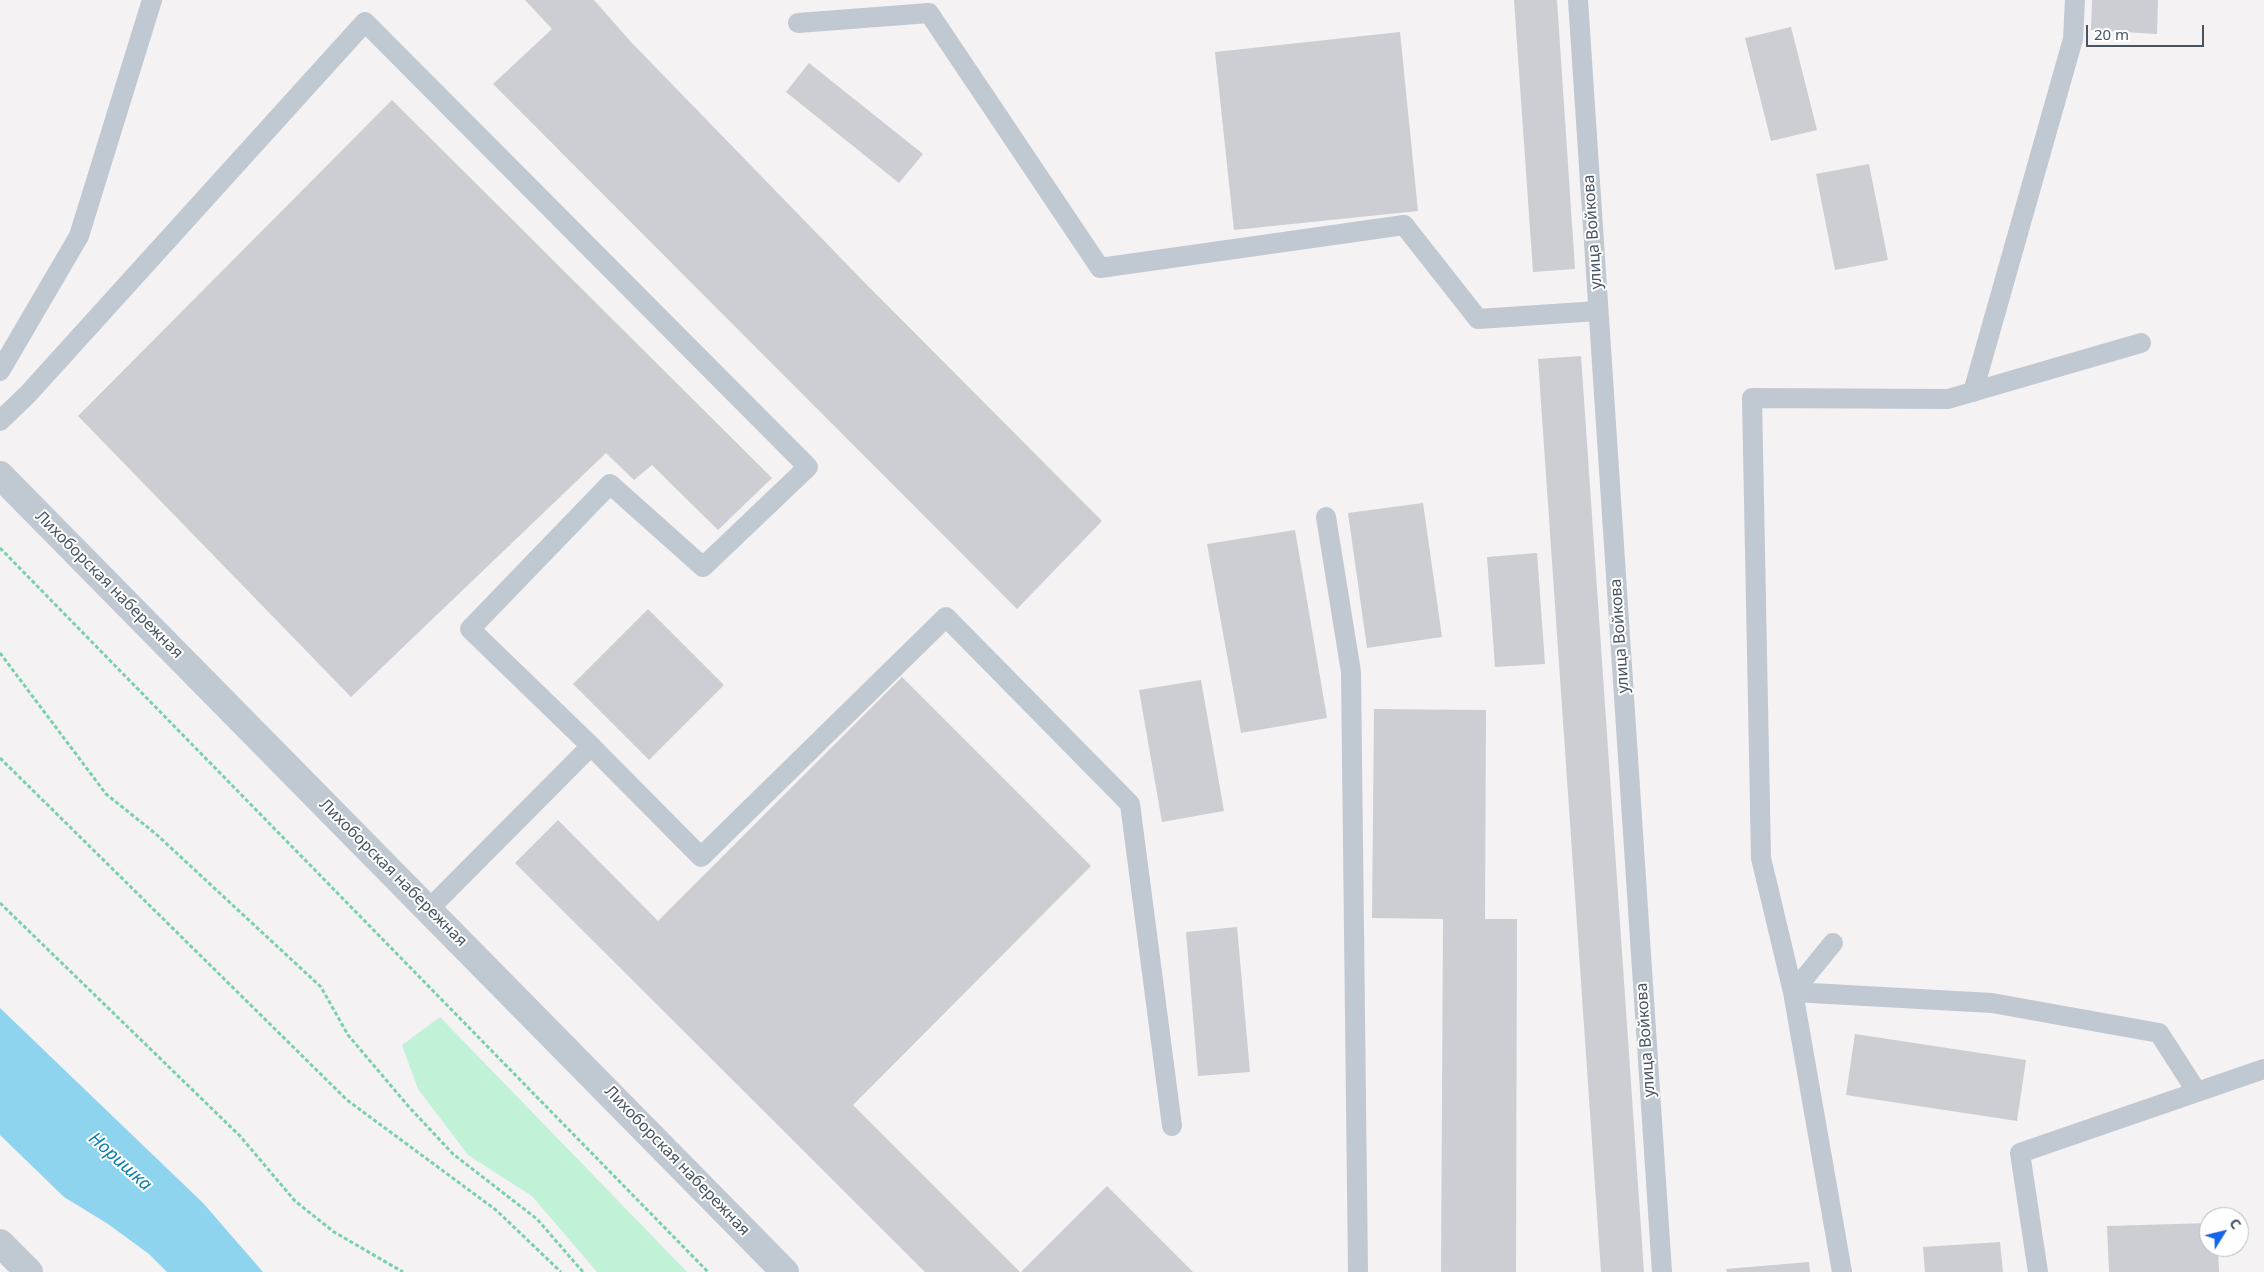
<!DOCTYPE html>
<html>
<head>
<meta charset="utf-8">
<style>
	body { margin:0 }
	#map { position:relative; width:2264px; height:1272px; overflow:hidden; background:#f4f2f2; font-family:"Noto Sans",sans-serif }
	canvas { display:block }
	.north { position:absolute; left:2199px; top:1207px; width:50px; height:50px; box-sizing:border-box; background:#fff; border:1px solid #b6bbc0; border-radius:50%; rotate:54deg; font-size:14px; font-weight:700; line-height:20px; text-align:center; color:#495461 }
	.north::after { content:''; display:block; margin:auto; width:18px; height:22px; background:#1765ea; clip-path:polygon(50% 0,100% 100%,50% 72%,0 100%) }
	.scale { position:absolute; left:2086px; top:25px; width:118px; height:22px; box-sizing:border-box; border:2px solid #495461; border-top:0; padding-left:6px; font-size:15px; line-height:18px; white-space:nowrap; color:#495461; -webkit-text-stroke:4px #fff; paint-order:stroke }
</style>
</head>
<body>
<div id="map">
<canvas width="2264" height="1272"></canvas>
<div class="north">С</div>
<div class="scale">20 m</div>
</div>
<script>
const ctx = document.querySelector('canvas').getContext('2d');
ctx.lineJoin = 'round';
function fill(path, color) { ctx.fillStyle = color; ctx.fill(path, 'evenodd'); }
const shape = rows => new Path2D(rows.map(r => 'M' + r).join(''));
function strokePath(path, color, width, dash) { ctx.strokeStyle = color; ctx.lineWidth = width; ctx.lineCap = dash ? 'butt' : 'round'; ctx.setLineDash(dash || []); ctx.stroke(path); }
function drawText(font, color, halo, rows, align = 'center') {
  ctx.font = font + ' "Noto Sans",sans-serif'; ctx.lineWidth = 4; ctx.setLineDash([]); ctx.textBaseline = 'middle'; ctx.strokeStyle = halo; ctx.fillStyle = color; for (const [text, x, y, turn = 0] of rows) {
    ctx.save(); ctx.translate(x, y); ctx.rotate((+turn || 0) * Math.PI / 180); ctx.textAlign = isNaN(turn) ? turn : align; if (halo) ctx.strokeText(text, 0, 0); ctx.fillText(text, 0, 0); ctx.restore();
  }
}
fill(shape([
	[440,1017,687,1272,597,1272,532,1196,468,1155,418,1089,402,1045]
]), '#c1f1d7');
fill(shape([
	[0,1008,203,1203,263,1272,167,1272,149,1254,108,1224,64,1197,0,1135]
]), '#8ed4ef');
fill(shape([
	[525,0,594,0,631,42,867,285,1102,521,1017,609,493,84,552,29],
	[1514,0,1557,0,1575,269,1533,272],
	[2092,0,2158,0,2157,34,2091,30],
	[1791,27,1817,130,1771,141,1745,38],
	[1400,32,1418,211,1234,230,1215,52],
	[809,63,923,154,899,183,786,92],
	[392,100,772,478,718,530,652,465,634,480,606,453,351,697,78,416],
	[1869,164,1888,260,1835,270,1816,174],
	[1581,356,1644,1272,1601,1272,1538,359],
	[1423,503,1442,637,1367,648,1348,513],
	[1295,530,1327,718,1241,733,1207,544],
	[1537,553,1545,664,1495,667,1487,557],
	[648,609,724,685,649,760,573,684],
	[902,677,1091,866,853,1105,1020,1272,925,1272,515,863,558,820,658,921],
	[1201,680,1224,811,1162,822,1139,690],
	[1374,709,1486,710,1485,919,1517,919,1516,1272,1441,1272,1443,919,1372,918],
	[1237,927,1250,1072,1198,1076,1186,932],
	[1855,1034,2026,1060,2017,1121,1846,1095],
	[1107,1186,1193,1272,1021,1272],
	[2209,1223,2209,1247,2218,1247,2219,1272,2109,1272,2107,1226],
	[2000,1242,2003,1272,1925,1272,1923,1247],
	[1809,1262,1810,1272,1727,1272,1726,1269]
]), '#ccced4');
strokePath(shape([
	[0,548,708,1272],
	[0,653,106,794,156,834,321,987,348,1035,409,1107,453,1154,537,1219,583,1272],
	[0,758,347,1100,496,1210,561,1272],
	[0,903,240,1136,295,1201,334,1232,403,1272]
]), '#78d1ab', 3, [4, 2.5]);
strokePath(shape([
	[1578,0,1662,1272],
	[798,23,929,13,1100,268,1404,225,1478,319,1598,311],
	[0,371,79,236,152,0],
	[1973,392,2073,39,2075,0],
	[0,421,28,394,365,22,808,467,703,567,610,484,470,629,591,746],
	[1326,517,1351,672,1358,1272],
	[429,909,591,746,701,857,946,617,1130,804,1172,1126],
	[1793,992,1992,1003,2159,1033,2197,1092],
	[1793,992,1833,943],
	[1842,1272,1793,992,1761,858,1752,398,1948,399,2141,343],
	[2038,1272,2020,1153,2264,1069]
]), '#c0c8d2', 20);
strokePath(shape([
	[0,1243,29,1272]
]), '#c0c8d2', 28);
strokePath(shape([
	[0,475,785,1272]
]), '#c0c8d2', 28);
drawText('16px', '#495461', '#fff', [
	["улица Войкова",1593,232,-94],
	["Лихоборская набережная",109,585,45],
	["улица Войкова",1620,636,-94],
	["Лихоборская набережная",393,873,45],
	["улица Войкова",1646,1040,-94],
	["Лихоборская набережная",677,1161,46]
]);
drawText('italic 18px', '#097fab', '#fff', [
	["Норишка",120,1162,42]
]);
</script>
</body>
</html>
